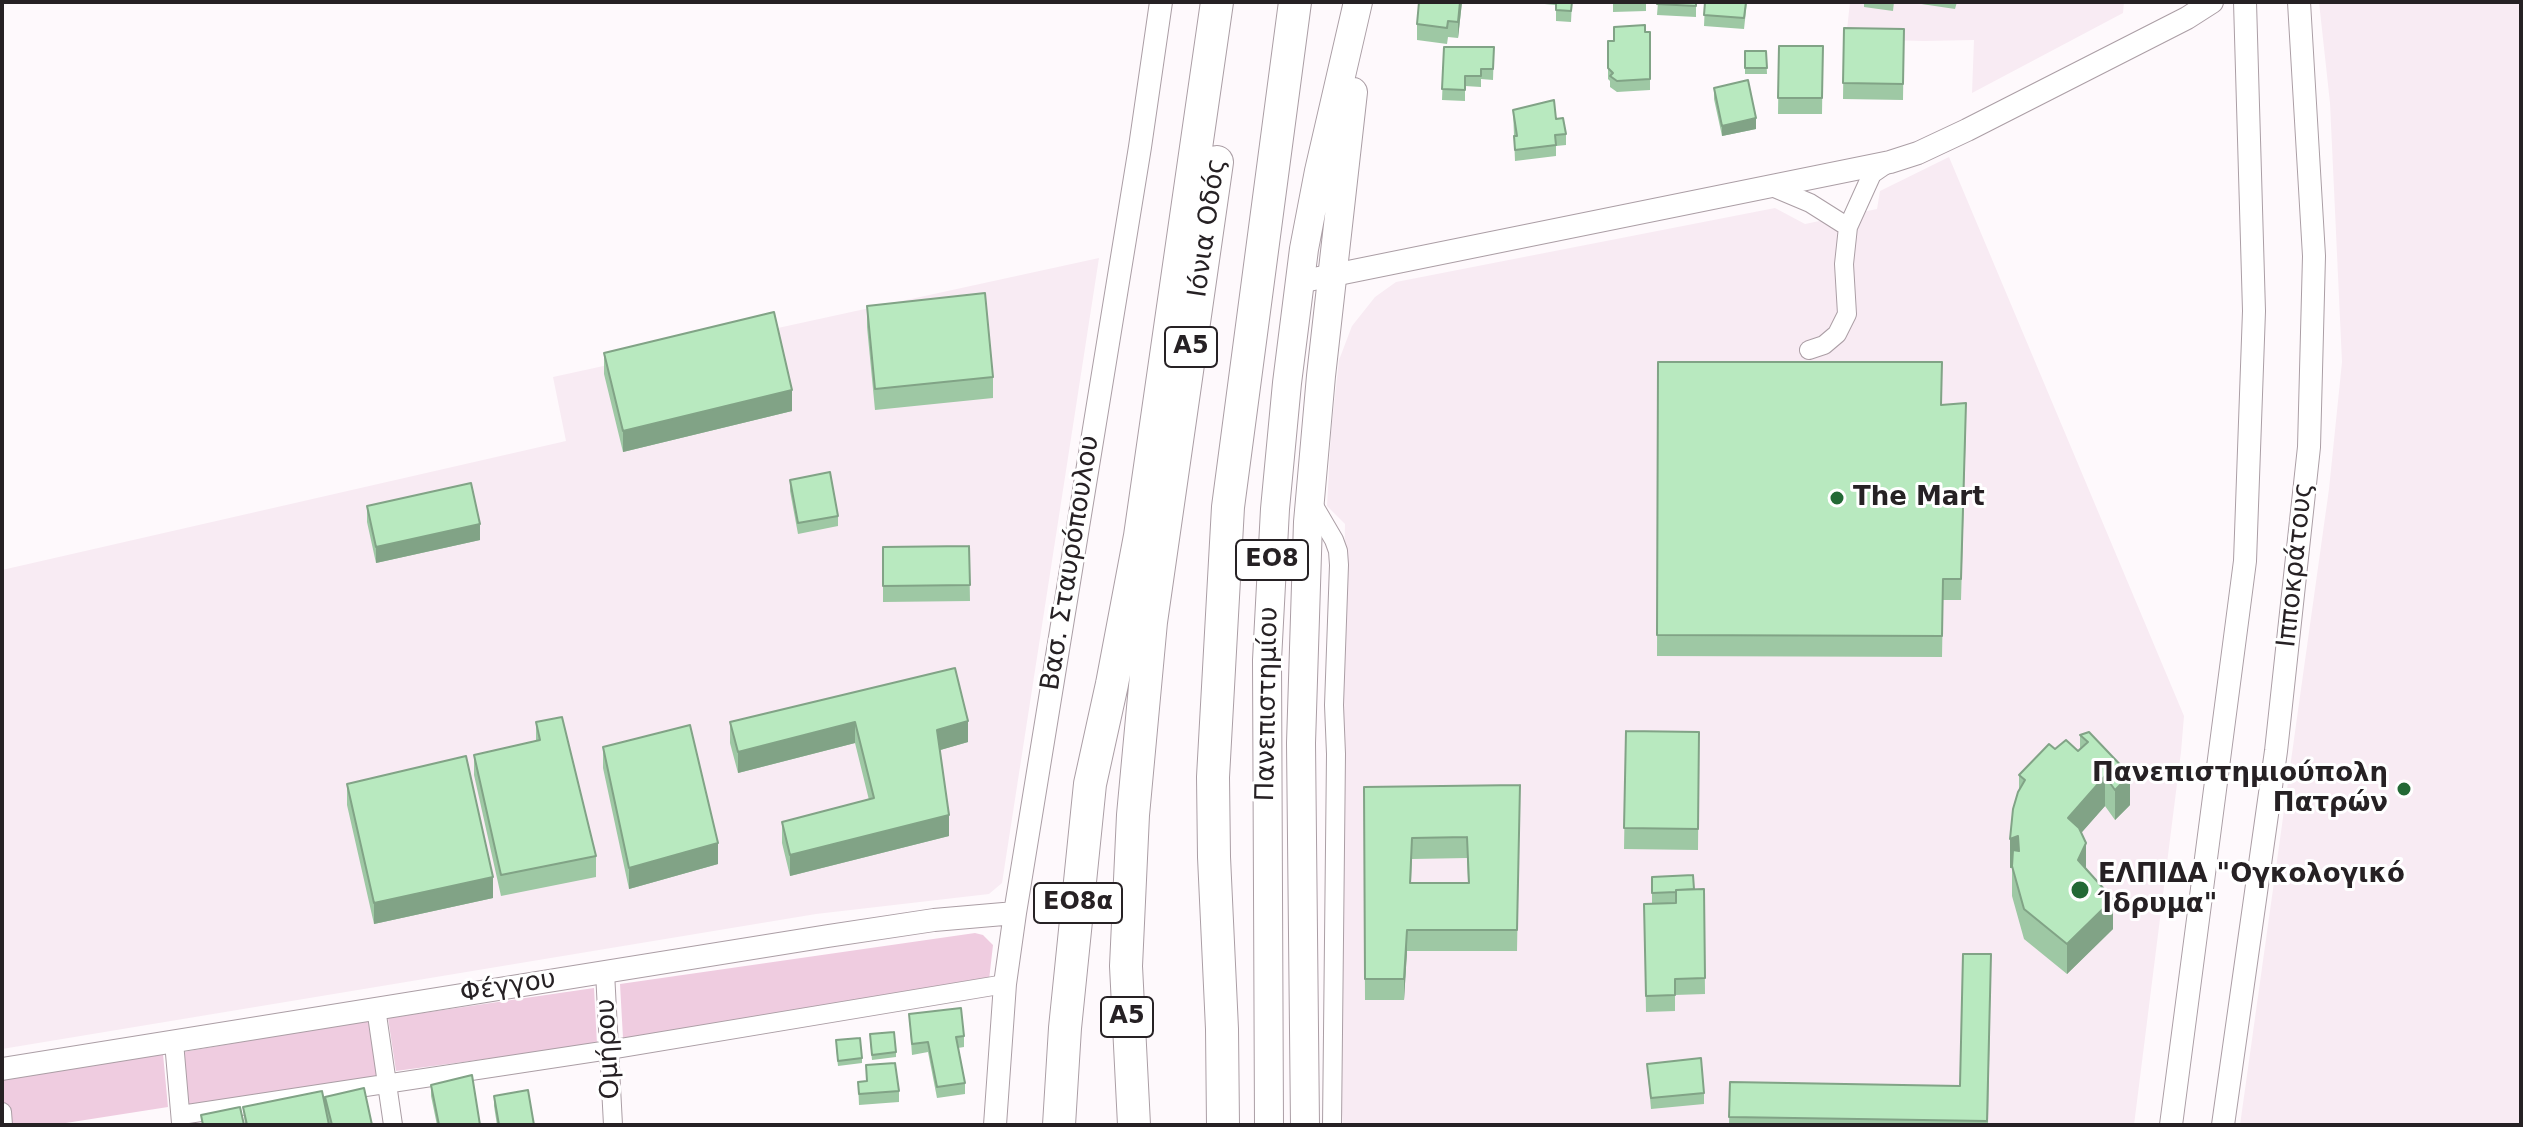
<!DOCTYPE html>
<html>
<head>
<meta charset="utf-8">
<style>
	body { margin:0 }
	#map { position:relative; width:2523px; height:1127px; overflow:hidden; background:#fef9fc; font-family:"DejaVu Sans",sans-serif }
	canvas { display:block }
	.frame { position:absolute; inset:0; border:4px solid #262124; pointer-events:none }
</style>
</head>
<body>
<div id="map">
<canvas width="2523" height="1127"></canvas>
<div class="frame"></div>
</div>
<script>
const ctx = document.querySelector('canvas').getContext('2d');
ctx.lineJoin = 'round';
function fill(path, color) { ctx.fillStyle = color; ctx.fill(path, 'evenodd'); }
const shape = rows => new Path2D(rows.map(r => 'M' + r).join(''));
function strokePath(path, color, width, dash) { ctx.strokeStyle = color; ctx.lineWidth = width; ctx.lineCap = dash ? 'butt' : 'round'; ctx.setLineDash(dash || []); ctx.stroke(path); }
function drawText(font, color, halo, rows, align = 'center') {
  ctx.font = font + ' "DejaVu Sans",sans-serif'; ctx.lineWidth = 6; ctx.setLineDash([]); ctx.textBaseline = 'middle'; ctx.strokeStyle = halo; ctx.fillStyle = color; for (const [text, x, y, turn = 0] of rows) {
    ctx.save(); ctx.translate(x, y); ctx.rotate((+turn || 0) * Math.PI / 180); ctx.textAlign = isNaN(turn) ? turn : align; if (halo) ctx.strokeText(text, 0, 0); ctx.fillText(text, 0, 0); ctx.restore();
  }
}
fill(shape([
	[1850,2,2124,2,2123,13,1972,93,1974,40,1924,41,1846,39],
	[2319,2,2521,2,2521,1125,2240,1125,2329,489,2342,362,2330,103],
	[1949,157,2184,716,2181,752,2134,1125,1343,1125,1335,1027,1345,524,1327,506,1331,432,1339,360,1352,326,1375,297,1396,282,1775,208,1805,224,1877,209,1880,191],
	[1099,258,1002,883,989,894,816,914,2,1049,2,570,566,441,553,377]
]), '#f8ebf3');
fill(shape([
	[975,933,983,935,993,945,989,980,623,1038,620,984],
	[594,988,597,1044,396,1071,388,1018],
	[368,1020,378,1076,189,1107,183,1052],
	[163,1054,168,1107,53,1125,2,1125,2,1079]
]), '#efcce0');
const minor = shape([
	[1772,187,1810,203,1848,227,1844,264,1847,314,1837,334,1824,345,1809,350],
	[1848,227,1872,174,1888,163],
	[1310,499,1334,540,1338,551,1339,565,1334,705,1336,754,1332,1125],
	[605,972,613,1125],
	[376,1008,393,1125],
	[174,1042,181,1123],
	[2,1112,3,1125],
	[181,1115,609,1050,1005,984]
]);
const tertiary = shape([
	[1299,282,1890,162,1918,153,1967,130,2187,18,2212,2],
	[2,1069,828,936,934,920,1015,913],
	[995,1125,1005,984,1015,913,1140,147,1161,2],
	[2171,1125,2245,561,2254,311,2245,2],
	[2223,1125,2276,751,2309,447,2314,256,2299,2]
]);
const primary = shape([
	[1269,1125,1267,660,1275,509,1287,383,1304,249,1319,171,1358,2],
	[1305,1125,1301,743,1308,522,1321,376,1353,92]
]);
const motorway = shape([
	[1059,1125,1065,1028,1090,784,1112,684,1140,536,1217,2],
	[1134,1125,1126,966,1133,815,1151,622,1217,162],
	[1223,1125,1222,1029,1214,857,1213,777,1228,507,1295,2]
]);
strokePath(minor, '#ab9ea5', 20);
strokePath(tertiary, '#ab9ea5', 24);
strokePath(primary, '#ab9ea5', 30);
strokePath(motorway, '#ab9ea5', 34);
strokePath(minor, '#fff', 18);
strokePath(tertiary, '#fff', 22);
strokePath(primary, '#fff', 28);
strokePath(motorway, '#fff', 32);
fill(shape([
	[1462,2,1458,38,1448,37,1447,44,1417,40,1417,24],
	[1522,2,1572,2,1571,22,1556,21,1556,5],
	[1613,2,1646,2,1646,11,1613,12],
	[1658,2,1696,2,1696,17,1657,15],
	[1705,2,1747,2,1744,29,1704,26],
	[1864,2,1894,2,1893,11,1864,7],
	[1908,2,1957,2,1955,9],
	[1844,28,1904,29,1903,100,1843,99],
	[1645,32,1650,32,1650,90,1617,92,1610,87,1610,81,1608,79,1608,41,1614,41],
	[1779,46,1823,46,1822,114,1778,114],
	[1444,47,1494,47,1493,80,1481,79,1481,87,1465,86,1465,101,1442,100],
	[1745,51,1766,51,1767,74,1745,74],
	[1714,88,1756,129,1722,136,1714,99],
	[1513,110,1566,134,1566,145,1556,146,1556,156,1515,161],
	[867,306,993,377,993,398,875,410,867,327],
	[604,353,792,411,623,452,604,374],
	[1658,362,1942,405,1966,424,1961,600,1943,600,1942,657,1657,656],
	[790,480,838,516,838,526,798,534,790,491],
	[367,506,480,540,376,563,367,522],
	[969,546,970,601,883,602,883,547],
	[955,668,968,742,940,750,949,836,790,876,782,843,782,822,869,800,855,743,738,773,730,743,730,722],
	[536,722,596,856,596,877,501,896,474,775,474,755,536,741],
	[1626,731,1699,732,1698,850,1624,849],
	[2089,732,2130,805,2115,820,2105,806,2081,833,2086,869,2113,929,2067,974,2024,939,2012,896,2012,868,2010,868,2019,789,2019,775,2078,751,2080,749,2080,735],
	[603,747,718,864,629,889,603,768],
	[347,784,493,898,374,924,347,805],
	[1520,785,1517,951,1407,951,1404,1000,1365,1000,1364,787],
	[1467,858,1468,883,1411,883,1412,859],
	[1652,877,1694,889,1704,889,1705,994,1675,995,1675,1011,1646,1012,1644,904,1652,904],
	[1991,954,1988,1125,1729,1125,1730,1082,1960,1086],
	[909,1014,964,1036,964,1047,958,1048,965,1083,965,1094,937,1098,928,1052,912,1055],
	[870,1040,896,1052,896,1057,872,1060],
	[836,1046,862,1058,862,1063,838,1066],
	[1647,1064,1704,1093,1704,1104,1651,1109],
	[866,1065,899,1091,899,1102,859,1105,858,1082,866,1081],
	[431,1085,480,1125,437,1125,431,1096],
	[494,1096,534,1125,497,1125,494,1106],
	[325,1097,372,1125,245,1125,243,1107,325,1104]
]), '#9ec8a4');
fill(shape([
	[1460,2,1462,2,1458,38,1458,22],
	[1756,118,1756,129,1722,136,1722,126],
	[792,390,792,411,623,452,623,431],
	[480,524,480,540,376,563,376,547],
	[968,721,968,742,937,751,937,730],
	[855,722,855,743,738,773,738,752],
	[2130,775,2130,805,2115,820,2115,790],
	[2105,776,2105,806,2068,848,2068,818],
	[949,815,949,836,790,876,790,855],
	[2018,836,2018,866,2010,868,2010,839],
	[718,843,718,864,629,889,629,868],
	[2086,843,2086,873,2078,860],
	[493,877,493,898,374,924,374,903],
	[2113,899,2113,929,2067,974,2067,944],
	[1407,930,1407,951,1404,1000,1404,979]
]), '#81a386');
const building = shape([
	[1419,2,1460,2,1458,22,1448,21,1447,28,1417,24,1419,2],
	[1556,2,1572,2,1571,11,1556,10,1556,2],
	[1658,2,1696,2,1696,6,1657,4,1658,2],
	[1705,2,1746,2,1744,18,1704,15,1705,2],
	[1645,25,1645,32,1650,32,1650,79,1617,81,1610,76,1613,73,1608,68,1608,41,1614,41,1614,27,1645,25],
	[1844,28,1904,29,1903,84,1843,83,1844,28],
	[1779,46,1823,46,1822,98,1778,98,1779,46],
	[1444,47,1494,47,1493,69,1481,69,1481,76,1465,76,1465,90,1442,89,1444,47],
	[1745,51,1766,51,1767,68,1745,68,1745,51],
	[1748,80,1756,118,1722,126,1714,88,1748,80],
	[1554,100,1556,119,1563,118,1566,134,1555,135,1556,145,1515,150,1514,136,1517,136,1513,110,1554,100],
	[985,293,993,377,875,389,867,306,985,293],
	[774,312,792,390,623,431,604,353,774,312],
	[1658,362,1942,362,1941,405,1966,403,1961,579,1943,579,1942,636,1657,635,1658,362],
	[830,472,838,516,798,523,790,480,830,472],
	[471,483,480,524,376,547,367,506,471,483],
	[969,546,970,585,883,586,883,547,969,546],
	[955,668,968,721,937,730,949,815,790,855,782,822,874,798,855,722,738,752,730,722,955,668],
	[562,717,596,856,501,875,474,755,540,740,536,722,562,717],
	[690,725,718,843,629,868,603,747,690,725],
	[1626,731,1699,732,1698,829,1624,828,1626,731],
	[2089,732,2130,775,2115,790,2105,776,2068,818,2079,828,2086,843,2078,860,2113,899,2067,944,2024,909,2012,866,2013,850,2019,851,2018,836,2010,839,2013,809,2018,792,2025,780,2019,775,2049,744,2055,749,2066,740,2078,751,2088,742,2080,735,2089,732],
	[466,756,493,877,374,903,347,784,466,756],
	[1520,785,1517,930,1407,930,1404,979,1365,979,1364,787,1520,785],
	[1467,837,1469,883,1410,883,1412,838,1467,837],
	[1693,875,1694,889,1676,890,1676,892,1652,893,1652,877,1693,875],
	[1704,889,1705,978,1675,979,1675,995,1646,996,1644,904,1676,903,1676,890,1704,889],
	[1963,954,1991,954,1987,1121,1729,1117,1730,1082,1960,1086,1963,954],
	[961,1008,964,1036,956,1037,965,1083,937,1087,928,1042,912,1044,909,1014,961,1008],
	[894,1032,896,1052,872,1055,870,1034,894,1032],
	[860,1038,862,1058,838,1061,836,1040,860,1038],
	[1701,1058,1704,1093,1651,1098,1647,1064,1701,1058],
	[895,1063,899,1091,859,1094,858,1082,867,1081,866,1065,895,1063],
	[472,1075,480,1125,439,1125,431,1085,472,1075],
	[364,1088,372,1125,332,1125,325,1097,364,1088],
	[528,1090,534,1125,499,1125,494,1096,528,1090],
	[322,1091,329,1125,247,1125,243,1107,322,1091],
	[240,1107,244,1125,203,1125,201,1115,240,1107]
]);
fill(building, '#b8e9bf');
strokePath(building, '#81a386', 2);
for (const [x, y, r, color] of [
	[1837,498,8,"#236935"],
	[2404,789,8,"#236935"],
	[2080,890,10,"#236935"]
]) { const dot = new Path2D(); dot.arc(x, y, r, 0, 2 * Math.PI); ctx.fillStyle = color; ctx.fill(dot); strokePath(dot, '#fff', 3); }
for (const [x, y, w] of [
	[1191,347,52],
	[1272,560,72],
	[1078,903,88],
	[1127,1017,52]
]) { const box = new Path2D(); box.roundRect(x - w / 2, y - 20, w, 40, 6); ctx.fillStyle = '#fff'; ctx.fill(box); strokePath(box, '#262124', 2); }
drawText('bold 24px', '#262124', null, [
	["Α5",1191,347],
	["ΕΟ8",1272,560],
	["ΕΟ8α",1078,903],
	["Α5",1127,1017]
]);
drawText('26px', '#262124', '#fff', [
	["Ιόνια Οδός",1208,228,-82],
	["Βασ. Σταυρόπουλου",1071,563,-81],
	["Ιπποκράτους",2296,565,-84],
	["Πανεπιστημίου",1268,704,-89],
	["Φέγγου",508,987,-9],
	["Ομήρου",609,1049,-93]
]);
drawText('bold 26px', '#262124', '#fff', [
	["The Mart",1853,498],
	["Πανεπιστημιούπολη",2388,774,"right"],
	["Πατρών",2388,804,"right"],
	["ΕΛΠΙΔΑ \"Ογκολογικό",2098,875],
	["Ίδρυμα\"",2098,905]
], 'left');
</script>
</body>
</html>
